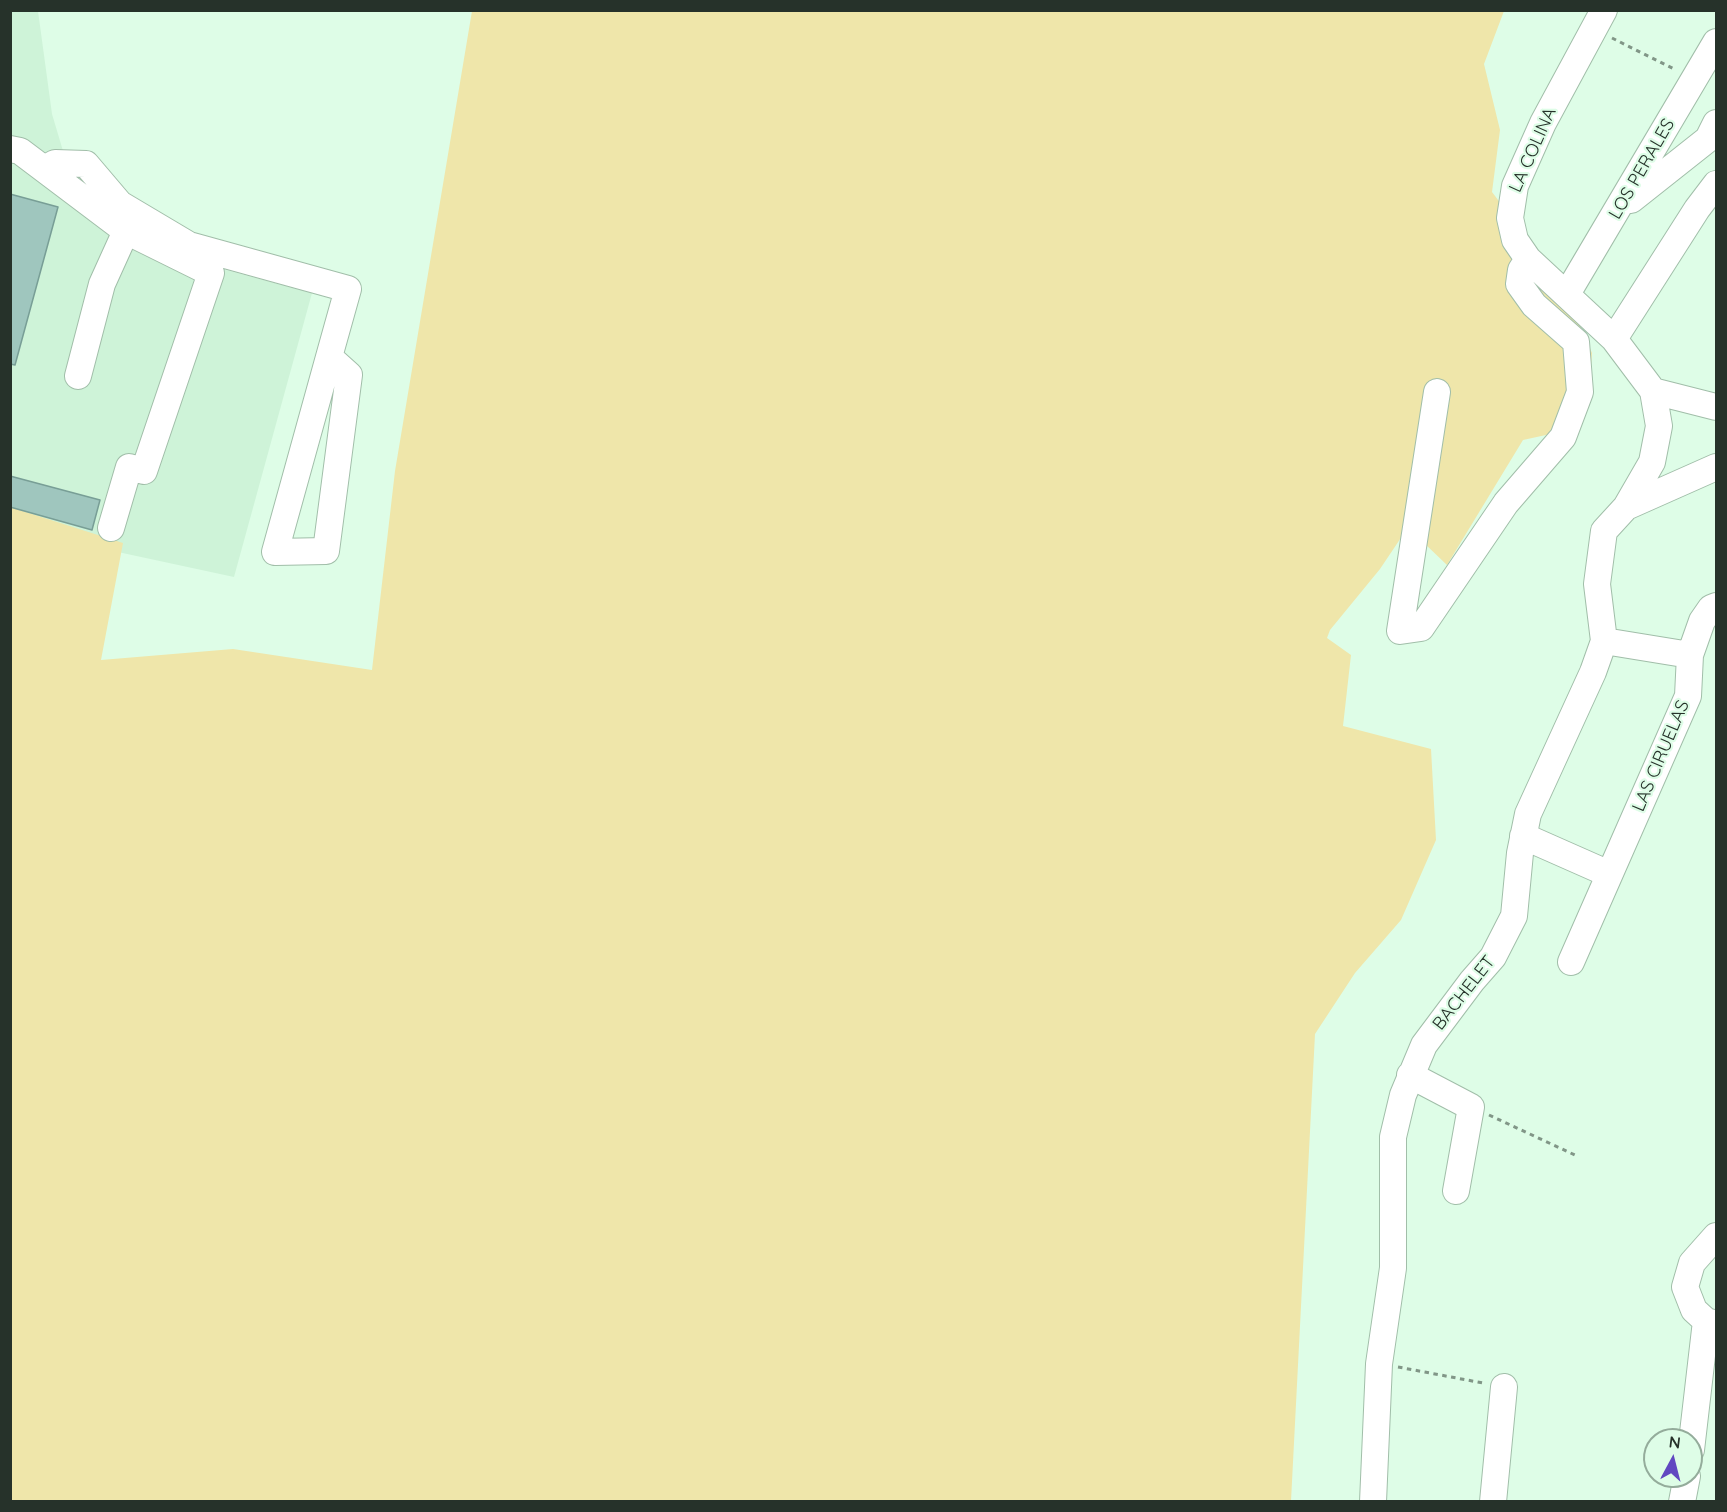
<!DOCTYPE html>
<html>
<head>
<meta charset="utf-8">
<style>
	body { margin:0 }
	#map { position:relative; width:1727px; height:1512px; overflow:hidden; background:#defde7; font-family:Quicksand,sans-serif }
	canvas { display:block }
	.frame { position:absolute; inset:0; border:12px solid #26322a; pointer-events:none }
	.north { position:absolute; left:1643px; top:1428px; width:60px; height:60px; box-sizing:border-box; background:#defde7; border:2px solid #94ac9b; border-radius:50%; rotate:7deg; font-size:16px; font-weight:700; line-height:24px; text-align:center; color:#26322a }
	.north::after { content:''; display:block; margin:auto; width:21px; height:27px; background:#6148c1; clip-path:polygon(50% 0,100% 100%,50% 72%,0 100%) }
</style>
</head>
<body>
<div id="map">
<canvas width="1727" height="1512"></canvas>
<div class="frame"></div>
<div class="north">N</div>
</div>
<script>
const ctx = document.querySelector('canvas').getContext('2d');
ctx.lineJoin = 'round';
function fill(path, color) { ctx.fillStyle = color; ctx.fill(path, 'evenodd'); }
const shape = rows => new Path2D(rows.map(r => 'M' + r).join(''));
function strokePath(path, color, width, dash) { ctx.strokeStyle = color; ctx.lineWidth = width; ctx.lineCap = dash ? 'butt' : 'round'; ctx.setLineDash(dash || []); ctx.stroke(path); }
function drawText(font, color, halo, rows, align = 'center') {
  ctx.font = font + ' Quicksand,sans-serif'; ctx.lineWidth = 4.5; ctx.setLineDash([]); ctx.textBaseline = 'middle'; ctx.strokeStyle = halo; ctx.fillStyle = color; for (const [text, x, y, turn = 0] of rows) {
    ctx.save(); ctx.translate(x, y); ctx.rotate((+turn || 0) * Math.PI / 180); ctx.textAlign = isNaN(turn) ? turn : align; if (halo) ctx.strokeText(text, 0, 0); ctx.fillText(text, 0, 0); ctx.restore();
  }
}
fill(shape([
	[11,11,38,11,52,114,66,161,96,197,211,266,312,293,234,577,11,529]
]), '#cef3d8');
fill(shape([
	[472,11,1504,11,1484,64,1500,130,1492,192,1561,283,1592,353,1589,394,1555,433,1523,440,1447,565,1424,543,1429,496,1380,569,1330,630,1327,638,1351,655,1343,726,1431,749,1436,840,1401,920,1355,973,1315,1034,1291,1501,11,1501,10,507,123,543,101,660,233,649,372,670,395,471]
]), '#efe6aa');
const building = shape([
	[10,194,58,207,15,365,10,364,10,194],
	[10,476,100,500,92,530,10,507,10,476]
]);
fill(building, '#9fc6be');
strokePath(building, '#789e96', 1.5);
const minor = shape([
	[1604,10,1543,123,1515,186,1510,218,1515,240,1528,259,1614,339,1653,391,1659,426,1652,462,1626,507],
	[10,149,20,151,126,231,102,284,78,376],
	[44,169,55,163,86,164,120,204,189,245,348,289,329,357,275,552,326,551,349,375,329,357],
	[1631,200,1708,139,1716,123],
	[1567,294,1716,42],
	[1614,339,1697,209,1716,184],
	[1653,391,1716,407],
	[1437,392,1400,631,1421,628,1506,503,1563,437,1580,392,1576,342,1534,305,1519,284,1521,270,1528,259],
	[111,528,129,467,144,471,211,273,126,231],
	[1604,641,1690,655],
	[1523,836,1609,874],
	[1571,962,1688,696,1690,655,1702,621,1711,608,1716,606],
	[1410,1075,1471,1107,1456,1191],
	[1716,1236,1692,1263,1685,1287,1694,1310,1706,1321,1716,1324],
	[1691,1450,1706,1321],
	[1373,1502,1379,1364,1393,1268,1393,1137,1403,1095,1424,1045,1472,981,1493,957,1514,916,1520,853,1528,814,1593,672,1604,641,1597,584,1604,531,1626,507,1716,467],
	[1493,1502,1504,1387],
	[1682,1502,1687,1476]
]);
strokePath(minor, '#a1bea9', 28);
strokePath(shape([
	[1612,38,1676,70],
	[1489,1115,1577,1156],
	[1398,1367,1483,1383]
]), '#819687', 3, [4.5, 4.5]);
strokePath(minor, '#fff', 26);
drawText('18px', '#26322a', '#defde7', [
	["LA COLINA",1533,150,-66],
	["LOS PERALES",1642,169,-60],
	["LAS CIRUELAS",1661,756,-67],
	["BACHELET",1464,993,-52]
]);
</script>
</body>
</html>
